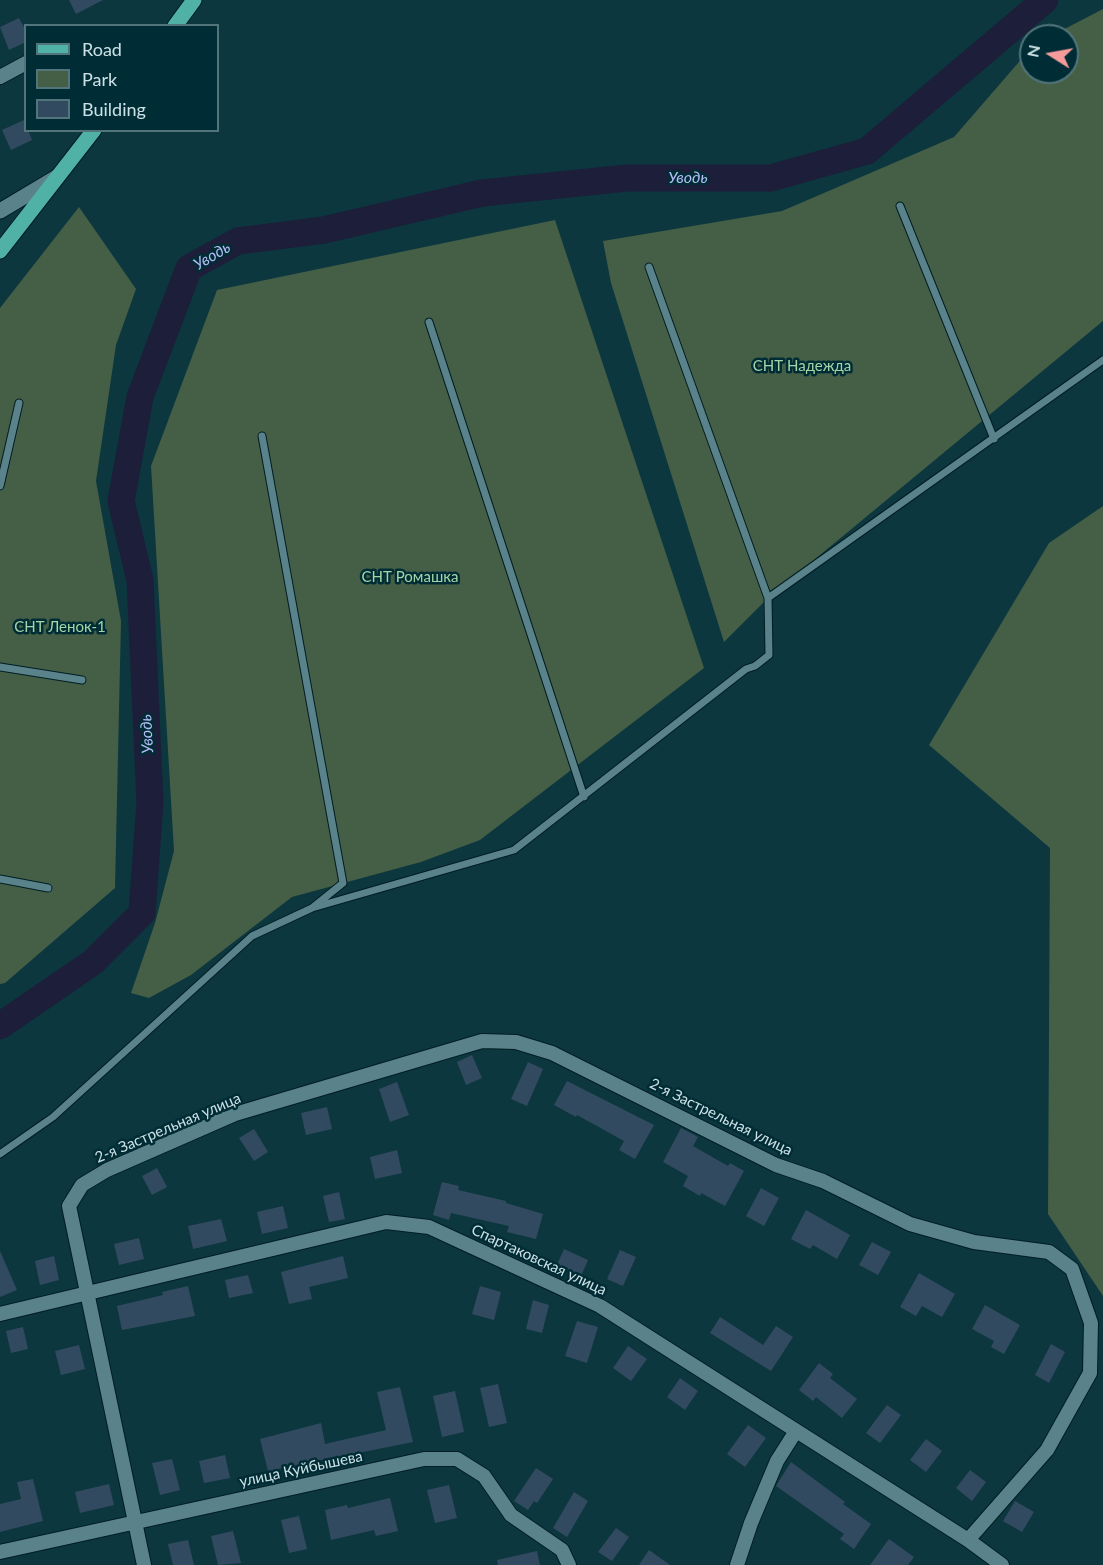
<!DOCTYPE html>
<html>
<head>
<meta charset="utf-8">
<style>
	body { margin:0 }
	#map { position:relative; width:1103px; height:1565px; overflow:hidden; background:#0c373f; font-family:Lato,sans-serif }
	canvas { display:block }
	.legend { position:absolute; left:24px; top:24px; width:195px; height:108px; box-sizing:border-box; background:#002d35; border:2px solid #52757c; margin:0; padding:8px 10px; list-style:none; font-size:18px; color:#cce1e6 }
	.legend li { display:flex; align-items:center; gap:12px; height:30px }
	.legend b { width:30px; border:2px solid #52757c }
	.north { position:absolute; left:1019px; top:24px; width:60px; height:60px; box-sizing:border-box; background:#002d35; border:2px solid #52757c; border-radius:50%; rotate:281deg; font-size:16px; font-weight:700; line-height:24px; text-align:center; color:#cce1e6 }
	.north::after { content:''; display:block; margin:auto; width:21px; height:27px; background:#f59b9a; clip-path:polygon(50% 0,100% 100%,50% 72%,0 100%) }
</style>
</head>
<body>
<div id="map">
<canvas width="1103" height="1565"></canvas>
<ul class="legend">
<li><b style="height:8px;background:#50b1a7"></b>Road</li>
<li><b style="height:16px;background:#455e46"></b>Park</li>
<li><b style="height:16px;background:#324a60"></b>Building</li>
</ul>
<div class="north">N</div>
</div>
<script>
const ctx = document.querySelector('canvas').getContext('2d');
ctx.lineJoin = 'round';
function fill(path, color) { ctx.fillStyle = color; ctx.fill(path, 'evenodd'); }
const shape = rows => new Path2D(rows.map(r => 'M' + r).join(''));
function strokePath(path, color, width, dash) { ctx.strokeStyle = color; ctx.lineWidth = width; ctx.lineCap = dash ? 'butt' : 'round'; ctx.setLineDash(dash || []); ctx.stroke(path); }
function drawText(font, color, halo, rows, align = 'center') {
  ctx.font = font + ' Lato,sans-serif'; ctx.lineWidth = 5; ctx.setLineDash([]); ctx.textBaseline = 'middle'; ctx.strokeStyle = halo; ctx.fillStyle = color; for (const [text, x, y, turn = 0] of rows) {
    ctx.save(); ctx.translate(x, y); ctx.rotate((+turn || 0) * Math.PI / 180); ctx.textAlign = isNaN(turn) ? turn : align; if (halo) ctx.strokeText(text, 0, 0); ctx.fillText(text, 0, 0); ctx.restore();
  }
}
fill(shape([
	[1103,9,1103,321,768,598,724,642,611,283,603,241,782,211,954,137,1031,48,1031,72,1067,72,1067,36,1051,36],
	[79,207,136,289,116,345,96,481,121,621,115,888,5,983,0,984,0,308],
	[555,220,704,668,480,840,421,862,292,897,191,975,149,998,131,993,155,923,174,851,151,466,217,290],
	[1103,506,1103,1296,1048,1214,1050,848,929,745,1049,543]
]), '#455e46');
strokePath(shape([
	[0,1026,93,962,142,913,150,803,140,580,121,501,140,397,189,268,238,241,324,230,482,193,627,178,771,178,867,151,1045,0]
]), '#1c1e3a', 27);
fill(shape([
	[69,0,103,0,76,14],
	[19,18,26,31,26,42,9,50,0,27],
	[24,120,26,130,28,130,32,140,11,150,2,130],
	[472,1055,482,1078,466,1085,457,1062],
	[528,1062,543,1069,527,1106,511,1099],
	[567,1081,654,1125,635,1159,619,1150,624,1141,577,1115,576,1117,554,1105],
	[397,1082,409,1115,390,1122,379,1089],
	[327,1107,332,1129,306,1135,301,1113],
	[681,1128,698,1137,693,1146,728,1166,730,1163,744,1171,725,1206,701,1193,700,1196,683,1186,688,1176,663,1162],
	[254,1129,268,1152,254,1161,239,1138],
	[397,1150,402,1173,375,1179,370,1157],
	[157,1168,167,1187,152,1195,142,1176],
	[442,1182,459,1186,458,1190,506,1201,506,1203,543,1214,536,1239,507,1232,509,1226,451,1213,449,1220,433,1215],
	[761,1188,779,1198,764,1226,746,1216],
	[339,1192,345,1219,329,1222,323,1196],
	[283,1206,288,1228,262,1234,257,1212],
	[806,1210,850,1235,837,1259,813,1245,810,1249,791,1239],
	[221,1219,227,1241,193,1249,188,1226],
	[139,1238,144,1259,119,1265,114,1244],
	[872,1242,891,1252,878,1275,859,1265],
	[564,1249,588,1260,581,1276,557,1265],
	[620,1250,636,1257,623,1286,607,1279],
	[0,1251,17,1290,0,1297],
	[54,1256,59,1280,40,1285,35,1261],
	[343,1256,348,1278,309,1287,312,1299,289,1304,281,1272],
	[919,1273,955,1294,942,1317,922,1306,916,1316,900,1307],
	[248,1275,253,1293,229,1298,225,1280],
	[188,1286,195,1316,122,1330,117,1306,163,1295,162,1292],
	[480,1286,501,1292,494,1320,472,1314],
	[533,1300,549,1305,542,1333,526,1329],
	[985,1305,1020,1325,1004,1354,991,1347,994,1341,972,1329],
	[720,1317,763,1345,776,1326,793,1337,771,1371,710,1333],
	[577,1321,598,1327,587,1363,565,1356],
	[23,1327,28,1349,11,1353,6,1331],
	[1051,1344,1065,1352,1049,1383,1035,1375],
	[79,1345,85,1369,61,1375,55,1351],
	[628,1346,647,1359,631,1381,613,1368],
	[819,1363,833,1374,830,1378,857,1399,842,1418,816,1397,813,1401,799,1390],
	[680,1378,698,1391,685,1410,667,1397],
	[498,1384,507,1423,489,1427,480,1388],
	[400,1387,413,1442,268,1471,260,1439,321,1423,325,1444,386,1430,377,1392],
	[455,1391,464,1432,442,1437,433,1396],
	[887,1405,901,1415,880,1443,866,1433],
	[748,1425,766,1438,745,1467,727,1454],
	[926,1439,942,1451,926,1472,910,1460],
	[225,1455,230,1478,204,1483,199,1461],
	[172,1459,180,1490,160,1495,152,1463],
	[791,1462,845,1502,843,1504,871,1524,854,1549,840,1539,844,1534,776,1486],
	[536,1468,553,1479,537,1503,534,1501,528,1510,514,1501],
	[970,1470,986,1482,972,1501,956,1488],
	[33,1479,43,1521,0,1532,0,1504,21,1499,17,1482],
	[109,1484,114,1505,80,1513,75,1492],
	[449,1485,457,1518,435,1523,427,1490],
	[574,1492,588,1501,567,1537,553,1528],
	[390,1498,398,1531,376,1536,374,1530,331,1540,325,1510,347,1505,348,1508],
	[1015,1501,1034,1512,1022,1532,1003,1521],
	[299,1516,307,1549,289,1553,281,1520],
	[616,1528,629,1537,612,1561,598,1552],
	[233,1531,241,1563,218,1565,211,1536],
	[889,1539,914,1557,908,1565,870,1565],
	[188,1540,194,1565,173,1565,168,1544],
	[649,1550,670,1565,639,1565],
	[537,1551,540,1565,498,1565,497,1560]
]), '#324a60');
const service = shape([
	[900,206,994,439],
	[649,267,768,598],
	[429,322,584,797],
	[0,486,19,403],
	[0,667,82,680],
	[0,879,48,888],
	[312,908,514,850,746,669,755,666,769,655,768,598,1103,360],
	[0,1154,53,1117,252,936,312,908,343,883,262,436]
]);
const minor = shape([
	[0,77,26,63],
	[0,1314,386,1222,429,1227,600,1306,968,1540,1002,1565],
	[0,1552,424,1459,457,1459,484,1476,511,1515,562,1550,569,1565],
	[144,1565,69,1206,82,1185,107,1170,235,1114,482,1041,516,1042,552,1053,776,1165,823,1181,910,1224,974,1242,1049,1252,1072,1269,1091,1323,1090,1373,1047,1450,968,1540],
	[737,1565,751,1523,777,1461,796,1431]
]);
const tertiary = shape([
	[0,211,57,177]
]);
const primary = shape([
	[175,26,194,0],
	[0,251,94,130]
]);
strokePath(service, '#001d23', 9);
strokePath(minor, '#001d23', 16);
strokePath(tertiary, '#001d23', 17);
strokePath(primary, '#001d23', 17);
strokePath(service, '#59828b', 7);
strokePath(minor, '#59828b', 14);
strokePath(tertiary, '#59828b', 15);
strokePath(primary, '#50b1a7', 15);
drawText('15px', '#a4d5a6', '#002d35', [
	["СНТ Надежда",802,366],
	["СНТ Ромашка",410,577],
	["СНТ Ленок-1",60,627]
]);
drawText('15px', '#cce1e6', '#002d35', [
	["2-я Застрельная улица",721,1117,26],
	["2-я Застрельная улица",168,1128,-23],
	["Спартаковская улица",539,1260,25],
	["улица Куйбышева",301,1469,-12]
]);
drawText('italic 16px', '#b6bcf7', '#002d35', [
	["Уводь",688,178],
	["Уводь",212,256,-31],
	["Уводь",147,734,-93]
]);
</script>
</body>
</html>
